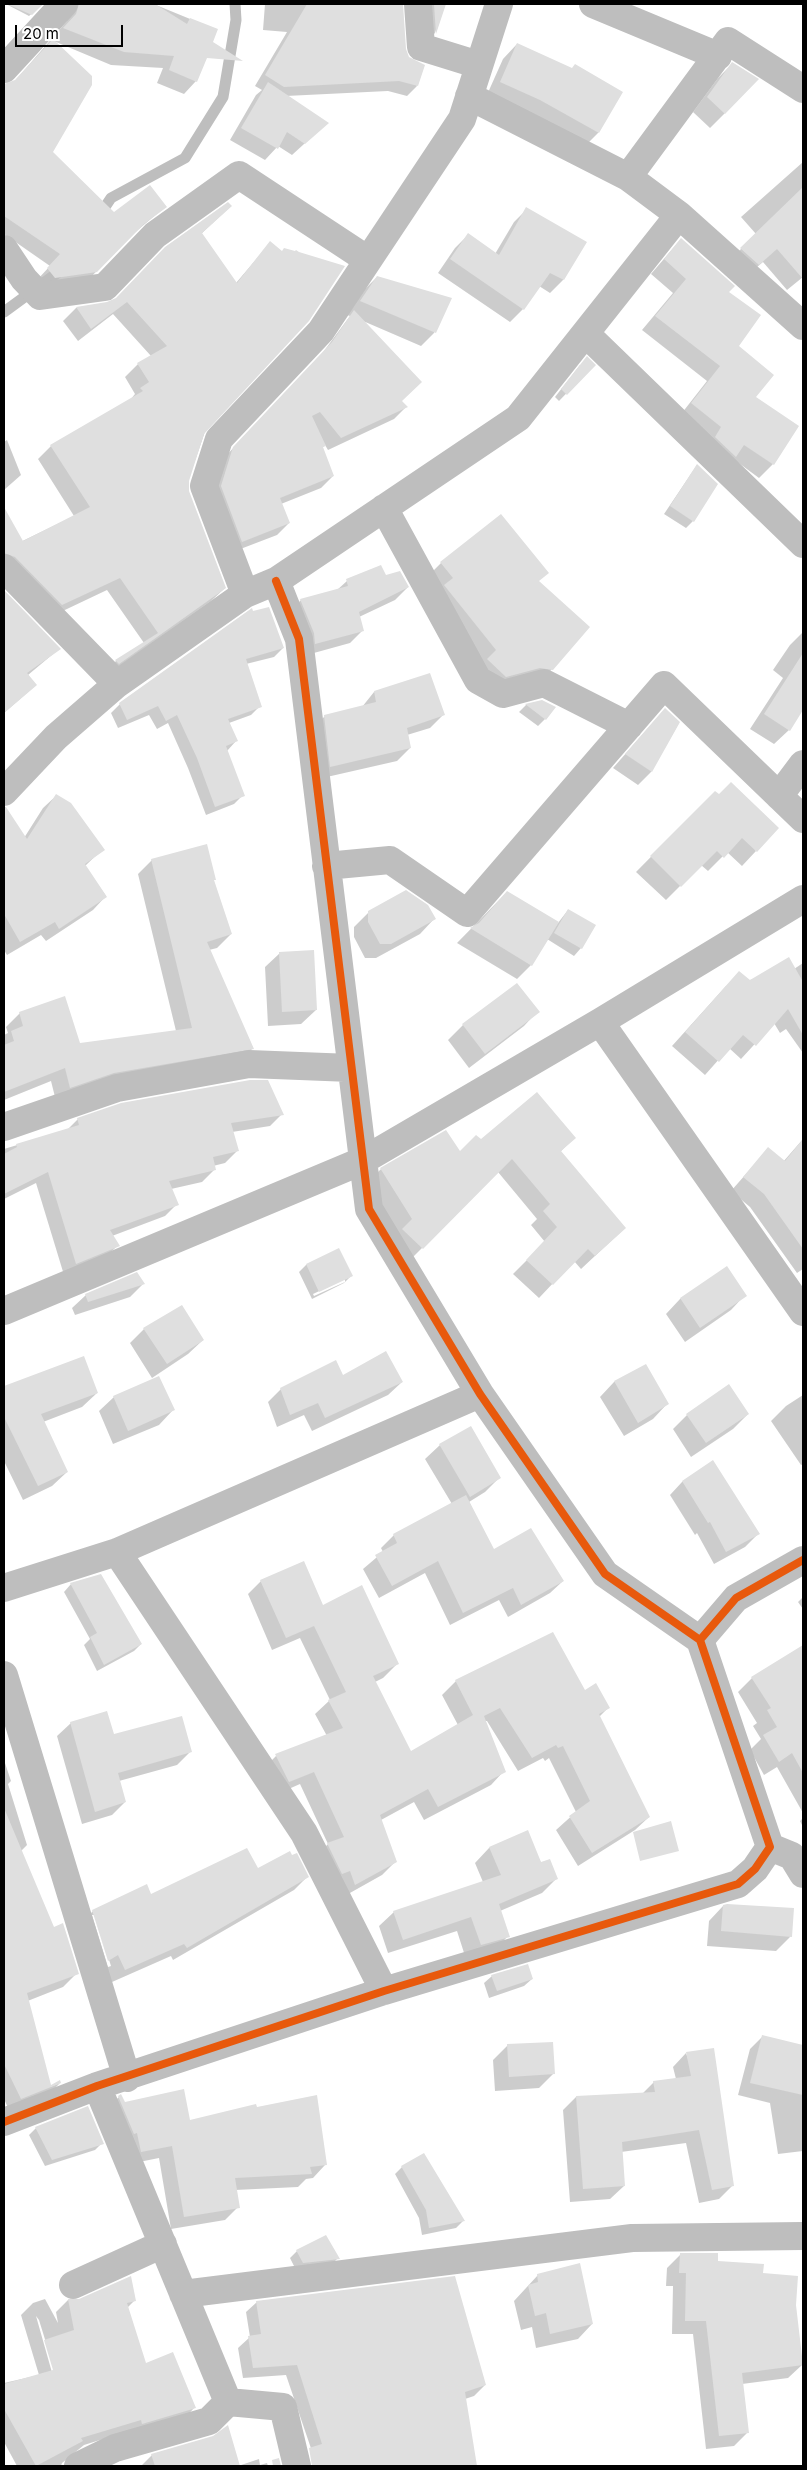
<!DOCTYPE html>
<html>
<head>
<meta charset="utf-8">
<style>
	body { margin:0 }
	#map { position:relative; width:807px; height:2470px; overflow:hidden; background:#fff; font-family:Inter,sans-serif }
	canvas { display:block }
	.frame { position:absolute; inset:0; border:5px solid #000; pointer-events:none }
	.scale { position:absolute; left:15px; top:25px; width:108px; height:22px; box-sizing:border-box; border:2px solid #000; border-top:0; padding-left:6px; font-size:15px; line-height:18px; white-space:nowrap; color:#000; -webkit-text-stroke:4px #fff; paint-order:stroke }
</style>
</head>
<body>
<div id="map">
<canvas width="807" height="2470"></canvas>
<div class="frame"></div>
<div class="scale">20 m</div>
</div>
<script>
const ctx = document.querySelector('canvas').getContext('2d');
ctx.lineJoin = 'round';
function fill(path, color) { ctx.fillStyle = color; ctx.fill(path, 'evenodd'); }
const shape = rows => new Path2D(rows.map(r => 'M' + r).join(''));
function strokePath(path, color, width, dash) { ctx.strokeStyle = color; ctx.lineWidth = width; ctx.lineCap = dash ? 'butt' : 'round'; ctx.setLineDash(dash || []); ctx.stroke(path); }
fill(shape([
	[6,4,43,4,29,16],
	[60,4,158,4,156,5,217,30,196,81,184,94,157,83,163,68,111,65,56,42,52,152,114,214,165,207,133,234,85,283,43,289,37,280,50,266,4,234,4,85,14,82,67,21],
	[265,4,401,4,404,49,417,86,407,96,388,91,286,96,327,123,292,155,278,146,265,160,230,140,256,95,262,90,255,86,287,32,263,30],
	[425,4,444,4,435,33,421,47],
	[517,44,621,93,598,133,584,147,486,97,503,59],
	[732,64,725,113,710,128,693,112,718,78],
	[803,162,803,277,787,290,763,262,744,278,727,263,756,234,741,217],
	[231,206,201,234,236,283,270,243,188,481,188,491,225,588,211,601,105,676,103,674,116,661,144,643,107,590,48,618,4,574,4,539,8,548,74,516,38,459,51,446,130,400,135,394,125,377,138,364,151,356,113,314,78,341,63,321,76,308,108,304,116,300],
	[527,209,585,243,563,280,550,293,539,286,523,309,510,322,438,273,455,248,468,235,495,254,514,222],
	[681,239,728,292,737,347,773,464,759,478,678,418,707,381,642,330,673,293,651,274],
	[377,277,450,299,434,333,421,346,363,321,400,401,406,407,394,419,328,450,325,445,322,448,333,476,321,488,281,504,289,523,277,535,230,553,209,498,221,461,321,355,350,316,347,315,363,291],
	[580,365,594,365,559,401,555,397],
	[7,440,21,475,4,490,4,442],
	[697,465,693,521,686,528,664,514],
	[501,516,538,581,552,669,539,682,493,689,428,576,441,563],
	[385,576,408,587,395,600,359,617,363,630,350,643,303,656,288,613,301,600,337,590,347,581],
	[4,592,59,649,28,675,36,685,4,713],
	[253,612,283,648,274,657,246,664,260,706,251,715,229,723,236,741,227,751,243,795,234,804,206,815,188,768,168,723,157,729,149,715,118,728,111,713,120,704],
	[803,632,803,707,789,730,774,744,750,729,783,678,773,670,790,645],
	[374,692,443,715,430,728,407,735,410,748,397,761,318,779,312,729,325,716,362,707],
	[542,701,545,719,538,726,519,712,526,705],
	[665,709,679,723,651,772,638,785,613,768],
	[715,792,756,851,742,866,727,852,708,871,701,865,666,900,636,872],
	[57,795,103,849,85,866,106,896,93,910,46,941,41,935,7,955,4,950,4,837,18,828,24,838,43,808],
	[152,860,215,879,213,881,231,934,217,948,209,950,253,1048,239,1062,56,1101,51,1081,4,1100,4,1035,8,1033,6,1027,20,1013,79,1045,176,1031,138,874],
	[507,892,558,923,568,910,594,926,581,948,574,956,547,939,531,965,517,979,457,943],
	[369,912,434,919,420,934,376,958,365,958,354,937,354,927],
	[280,953,316,1010,301,1024,268,1026,265,967],
	[803,963,803,1053,786,1029,780,1033,774,1023,741,1059,729,1048,705,1075,672,1046,726,986,794,969],
	[517,985,538,1011,524,1026,469,1068,448,1040,463,1025],
	[282,1114,270,1126,232,1132,237,1151,225,1163,213,1166,214,1170,202,1182,171,1189,177,1204,165,1216,112,1236,118,1245,106,1257,64,1275,36,1183,4,1199,4,1149,67,1130,78,1119],
	[574,1138,560,1152,625,1228,581,1269,574,1261,539,1298,513,1274,545,1242,531,1225,537,1219,498,1172,409,1261,367,1183,381,1169,459,1153,481,1141],
	[803,1139,803,1269,797,1273,750,1207,731,1191,768,1149,783,1162],
	[338,1250,351,1276,344,1283,312,1299,299,1272,306,1265],
	[345,1279,345,1282,314,1296,313,1294],
	[726,1268,745,1295,731,1310,685,1342,666,1314,680,1299],
	[143,1284,130,1297,75,1315,72,1308,86,1295],
	[144,1329,203,1340,188,1354,152,1378,130,1343],
	[83,1358,97,1393,82,1407,43,1422,67,1472,52,1486,23,1500,4,1461,4,1387],
	[645,1366,667,1404,653,1419,624,1436,600,1397,614,1382],
	[342,1377,402,1382,388,1395,312,1431,304,1415,277,1427,268,1402,281,1389],
	[803,1395,803,1464,801,1465,771,1421,786,1406],
	[114,1397,173,1410,159,1425,113,1444,99,1411],
	[748,1414,733,1429,691,1457,673,1429,687,1415],
	[440,1445,499,1478,485,1492,469,1502,494,1551,563,1581,550,1593,508,1617,499,1600,450,1625,425,1573,379,1598,363,1569,383,1552,381,1548,394,1535,452,1504,425,1459],
	[712,1462,758,1534,745,1547,714,1564,697,1533,695,1535,670,1495,682,1482],
	[261,1581,322,1607,397,1664,383,1678,375,1682,410,1753,458,1725,442,1695,456,1681,585,1691,608,1708,599,1717,649,1817,635,1830,578,1866,556,1830,576,1812,549,1758,545,1761,543,1758,518,1771,487,1721,484,1721,504,1771,491,1785,424,1820,414,1802,381,1820,396,1861,382,1875,341,1898,314,1858,328,1844,300,1784,275,1795,263,1769,276,1756,327,1736,315,1714,330,1700,300,1638,272,1650,248,1594],
	[71,1584,141,1644,134,1651,97,1671,84,1645,90,1639,64,1592],
	[803,1597,803,1609,798,1602],
	[803,1646,803,1813,777,1767,764,1775,750,1750,761,1739,753,1726,757,1723,738,1692,752,1678],
	[71,1723,113,1735,191,1751,177,1765,119,1781,125,1802,112,1815,82,1824,57,1736],
	[4,1760,11,1781,8,1784,27,1845,21,1851,53,1929,77,1973,63,1987,20,2004,4,1956],
	[803,1818,803,1827,800,1821],
	[527,1832,541,1863,556,1879,542,1893,500,1911,508,1936,494,1951,466,1959,457,1931,388,1953,379,1926,394,1912,483,1882,475,1863,489,1848],
	[257,1870,307,1877,294,1890,173,1960,171,1956,112,1982,80,1924,93,1911],
	[92,1915,95,1915,111,1966,108,1967],
	[723,1906,791,1936,776,1951,707,1946,709,1921],
	[492,1976,532,1979,524,1986,489,1998,484,1983],
	[763,2036,803,2046,803,2151,778,2154,770,2103,738,2095,750,2049],
	[508,2045,554,2073,539,2088,495,2091,493,2060],
	[40,2049,50,2087,60,2083,48,2095,9,2110,4,2099,4,2063],
	[686,2053,732,2186,719,2199,699,2203,686,2143,621,2152,624,2186,610,2199,570,2202,563,2110,576,2097,642,2094,654,2082,676,2079,673,2067],
	[119,2097,124,2103,325,2165,313,2178,306,2179,298,2187,235,2190,238,2207,225,2220,171,2229,159,2158,129,2164,106,2109],
	[36,2128,102,2143,95,2150,45,2166,29,2135],
	[402,2167,463,2221,456,2228,422,2235,419,2218,395,2174],
	[297,2251,338,2258,331,2265,296,2270,290,2258],
	[681,2254,762,2274,795,2305,802,2365,788,2378,742,2384,747,2433,734,2446,706,2449,693,2334,672,2334,673,2286,666,2286,667,2268],
	[538,2275,592,2324,578,2339,536,2348,532,2327,521,2330,514,2301],
	[45,2299,58,2323,56,2312,68,2300,134,2301,127,2308,145,2364,194,2408,183,2420,129,2431,84,2445,62,2463,61,2466,17,2466,4,2442,4,2383,39,2375,21,2315,33,2303],
	[36,2316,39,2320,56,2375,53,2376],
	[257,2302,485,2385,474,2396,465,2399,476,2466,317,2466,286,2375,243,2378,238,2348,250,2337,246,2312],
	[152,2455,238,2466,259,2459,260,2465,267,2463,268,2466,141,2466]
]), '#0003');
strokePath(shape([
	[99,216,111,198,185,158,223,97,236,20,235,4],
	[4,312,60,271,63,266]
]), '#bebebe', 11);
fill(shape([
	[7,4,43,4,32,15],
	[79,4,155,4,187,24,190,18,218,29,213,42,243,61,207,58,197,82,169,70,174,56,124,52,63,28,76,14],
	[307,4,403,4,406,49,409,57,425,65,418,86,399,81,284,87,265,75],
	[434,4,446,4,436,34],
	[53,39,92,76,92,85,53,152,114,212,150,185,167,207,144,224,97,272,55,278,47,268,60,254,4,216,4,84,15,80],
	[517,43,572,68,575,64,623,92,599,133,540,100,500,82],
	[732,62,759,79,725,114,707,97],
	[268,82,329,123,305,144,287,132,278,149,241,128],
	[803,187,803,279,777,249,759,265,740,248],
	[228,202,232,206,202,233,237,283,270,241,282,251,284,248,295,251,296,250,299,252,345,266,309,321,204,434,189,481,189,491,226,588,119,664,115,660,158,633,120,578,62,605,15,557,4,553,4,507,23,541,90,507,50,445,143,391,140,388,149,382,137,363,167,346,127,302,91,329,76,307,107,302,116,298,165,247],
	[526,207,587,242,564,280,550,273,524,310,450,259,468,233,499,255],
	[681,238,735,286,729,292,761,315,739,346,774,375,756,397,799,426,774,465,744,445,736,457,715,437,721,427,691,403,720,366,655,316,686,279,664,259],
	[377,276,452,298,436,333,360,301],
	[354,310,422,382,402,401,408,407,341,438,320,412,312,416,326,446,323,447,334,476,280,498,290,523,242,542,221,486,233,447,332,342],
	[587,356,596,365,567,395,561,389],
	[697,464,718,484,694,522,670,506],
	[501,514,549,573,539,581,590,627,553,670,540,668,506,677,487,659,496,650,444,585,453,578,440,562],
	[381,565,386,575,400,571,409,587,359,612,364,631,315,644,314,633,300,599,348,586,346,579],
	[4,590,61,649,27,673,37,685,4,713],
	[269,607,284,648,246,659,262,707,228,719,238,741,226,746,245,796,215,807,197,758,177,715,166,721,158,706,127,720,119,703,252,608,253,611],
	[803,653,803,710,790,731,764,714],
	[430,673,445,715,407,728,411,748,330,767,324,715,376,702,374,691],
	[542,700,556,707,546,720,525,704],
	[665,708,680,722,652,772,625,754],
	[731,782,779,828,757,852,742,838,724,858,717,851,681,887,650,856,715,791,719,794],
	[56,794,71,803,105,850,85,864,107,897,59,929,55,922,20,942,4,914,4,807,6,807,27,839],
	[207,844,216,880,214,880,232,934,207,942,254,1049,114,1073,70,1088,65,1068,4,1092,4,1045,14,1041,11,1031,23,1026,19,1012,65,996,80,1043,192,1028,151,859],
	[406,890,428,905,436,919,391,944,380,944,368,922,368,911],
	[507,891,559,922,532,966,470,928,479,923],
	[568,909,596,925,582,949,554,933],
	[314,950,317,1010,282,1012,279,952],
	[789,957,803,982,803,1035,788,1009,756,1046,743,1035,719,1062,685,1032,739,971,750,980],
	[517,983,540,1012,485,1054,462,1024],
	[250,1080,268,1080,284,1115,231,1123,239,1151,213,1157,216,1170,169,1181,179,1205,110,1230,120,1246,76,1264,48,1172,4,1194,4,1154,17,1147,16,1144,79,1125,77,1118,121,1103],
	[537,1092,576,1138,561,1151,626,1228,595,1256,588,1249,553,1285,526,1260,557,1227,543,1211,550,1204,512,1159,423,1249,402,1229,412,1219,380,1168,446,1130,460,1151,476,1135,481,1139],
	[803,1139,803,1249,764,1194,743,1177,768,1147,785,1161],
	[339,1248,353,1276,319,1292,306,1264],
	[727,1266,747,1296,700,1328,680,1298],
	[137,1272,145,1284,88,1302,85,1294],
	[182,1305,204,1340,167,1364,143,1328],
	[386,1351,403,1382,325,1418,318,1403,290,1415,280,1388,336,1360,343,1375],
	[84,1356,98,1393,41,1414,68,1472,38,1486,4,1417,4,1386],
	[646,1364,669,1404,638,1423,614,1381],
	[159,1376,175,1410,128,1431,113,1396],
	[729,1384,749,1414,706,1443,686,1414],
	[471,1426,501,1478,470,1497,439,1444],
	[713,1460,760,1534,726,1552,710,1522,708,1523,682,1481],
	[466,1495,494,1549,531,1528,564,1581,521,1605,513,1588,463,1613,438,1561,392,1586,375,1555,397,1543,393,1534],
	[304,1561,323,1605,362,1585,399,1664,373,1676,411,1751,473,1715,455,1680,553,1632,585,1690,596,1683,610,1708,599,1714,650,1817,592,1853,569,1816,590,1801,563,1746,558,1748,556,1745,532,1758,500,1708,484,1716,506,1772,438,1807,428,1789,380,1815,397,1862,355,1885,350,1871,342,1874,327,1843,344,1837,314,1772,289,1782,275,1754,343,1728,328,1700,346,1692,314,1626,286,1638,260,1580],
	[101,1574,142,1644,104,1665,90,1637,97,1633,70,1583],
	[803,1645,803,1773,792,1753,779,1762,763,1735,777,1727,767,1710,771,1708,751,1677],
	[107,1711,114,1734,182,1716,192,1752,118,1773,126,1802,95,1812,70,1722],
	[4,1808,54,1927,63,1923,79,1974,27,1993,51,2085,60,2080,61,2083,21,2099,4,2064],
	[671,1821,679,1851,640,1861,633,1832],
	[528,1830,541,1862,550,1859,558,1879,499,1904,510,1937,481,1945,471,1917,403,1940,393,1911,501,1875,489,1847],
	[247,1848,258,1868,290,1851,292,1855,297,1853,309,1877,187,1948,184,1944,125,1970,118,1955,108,1961,92,1910,147,1884,151,1894],
	[727,1904,794,1908,792,1937,721,1931,723,1905],
	[528,1964,533,1979,497,1991,491,1975],
	[762,2035,803,2045,803,2095,750,2083],
	[553,2042,555,2074,509,2077,507,2044],
	[714,2048,734,2186,712,2190,699,2130,622,2142,625,2186,583,2189,576,2096,655,2092,653,2081,691,2076,686,2052],
	[184,2089,190,2120,256,2104,257,2107,317,2095,327,2165,310,2167,312,2174,235,2178,240,2208,184,2217,172,2146,141,2152,137,2133,134,2134,118,2096,121,2094,125,2102],
	[88,2106,104,2144,52,2160,35,2127],
	[424,2153,465,2221,429,2228,426,2210,401,2166],
	[326,2235,340,2259,303,2263,296,2250],
	[680,2253,718,2253,718,2261,764,2264,763,2273,798,2276,796,2305,803,2365,742,2373,749,2433,719,2436,706,2321,685,2321,686,2273,679,2273],
	[580,2263,593,2324,550,2334,546,2313,535,2316,528,2285,538,2282,537,2274],
	[131,2276,136,2301,127,2303,146,2363,173,2352,196,2408,142,2424,141,2420,81,2438,83,2441,36,2466,4,2409,4,2384,53,2370,44,2340,74,2330,68,2299,79,2299],
	[455,2276,486,2385,465,2392,477,2466,312,2466,309,2448,322,2444,297,2365,253,2368,248,2336,261,2334,256,2301],
	[228,2425,240,2466,155,2466,151,2454,213,2436],
	[279,2458,281,2466,273,2466,272,2460]
]), '#dfdfdf');
strokePath(shape([
	[418,4,421,47,479,65],
	[593,4,718,56],
	[4,69,64,4],
	[469,96,628,177,679,215,803,326],
	[628,177,728,41,803,89],
	[4,249,24,279,40,296,105,287,155,235,239,175,368,260],
	[586,334,803,544],
	[384,508,478,680,503,694,544,683,629,726],
	[4,568,117,684],
	[276,581,299,639,369,1209,480,1394,605,1574,700,1640],
	[245,594,204,486,219,439,321,331,462,119,499,4],
	[4,792,56,737,117,684,245,594,276,581,518,418,679,215],
	[779,796,803,764],
	[326,866,390,860,467,913,664,685,803,819],
	[600,1022,803,1312],
	[4,1127,117,1088,249,1064,351,1068],
	[4,1311,362,1161,600,1022,803,899],
	[117,1552,304,1833,384,1991],
	[4,1588,117,1552,480,1394],
	[4,1675,127,2078],
	[770,1847,792,1856,803,1874],
	[97,2086,228,2402,283,2407,297,2466],
	[4,2122,97,2086,384,1991,738,1884,755,1869,770,1847,700,1640,736,1598,803,1560],
	[73,2285,163,2244],
	[183,2294,632,2238,803,2236],
	[78,2466,115,2448,209,2421,228,2402]
]), '#bebebe', 28);
strokePath(shape([
	[276,581,299,639,369,1209,480,1394,605,1574,700,1640],
	[4,2122,97,2086,384,1991,738,1884,755,1869,770,1847,700,1640,736,1598,803,1560]
]), '#e8590c', 8);
</script>
</body>
</html>
